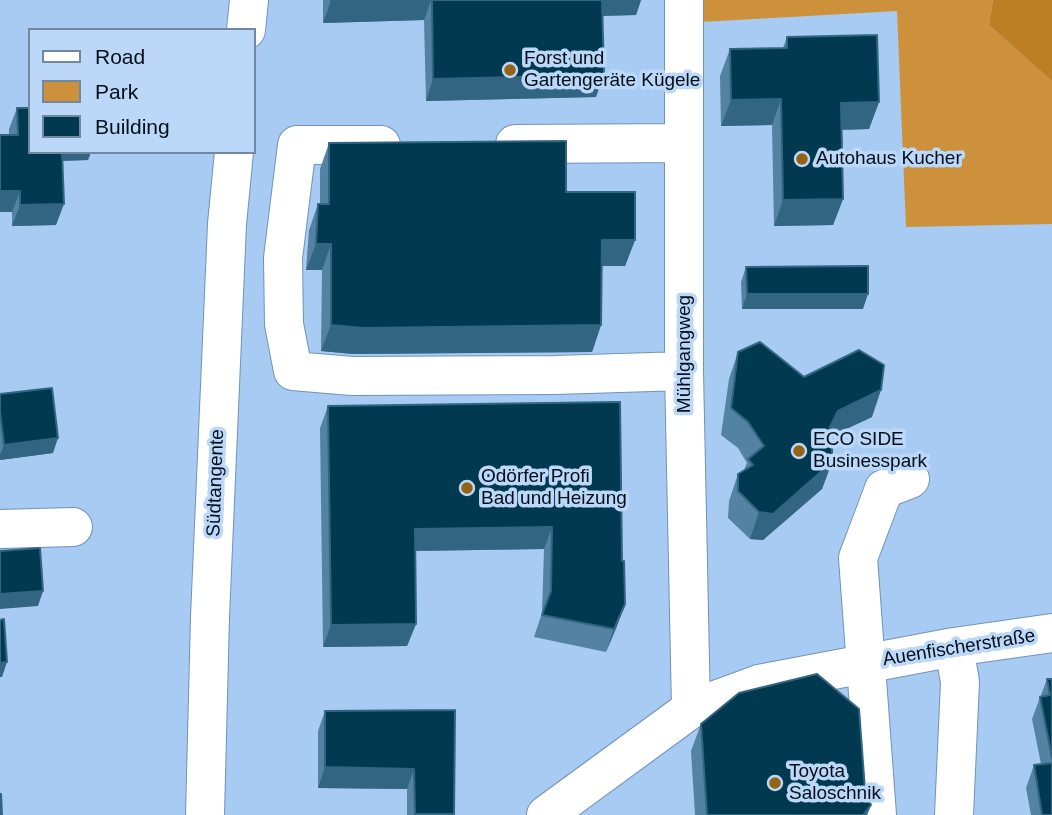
<!DOCTYPE html>
<html>
<head>
<meta charset="utf-8">
<style>
	body { margin:0 }
	#map { position:relative; width:1052px; height:815px; overflow:hidden; background:#a8cbf3; font-family:Arial,sans-serif }
	canvas { display:block }
	.legend { position:absolute; left:28px; top:28px; width:228px; height:126px; box-sizing:border-box; background:#bcd8f8; border:2px solid #7287a0; margin:0; padding:9px 12px; list-style:none; font-size:21px; color:#030e1b }
	.legend li { display:flex; align-items:center; gap:14px; height:35px }
	.legend b { width:35px; border:2px solid #7287a0 }
</style>
</head>
<body>
<div id="map">
<canvas width="1052" height="815"></canvas>
<ul class="legend">
<li><b style="height:9px;background:#fff"></b>Road</li>
<li><b style="height:19px;background:#cd903b"></b>Park</li>
<li><b style="height:19px;background:#003950"></b>Building</li>
</ul>
</div>
<script>
const ctx = document.querySelector('canvas').getContext('2d');
ctx.lineJoin = 'round';
function fill(path, color) { ctx.fillStyle = color; ctx.fill(path, 'evenodd'); }
const shape = rows => new Path2D(rows.map(r => 'M' + r).join(''));
function strokePath(path, color, width, dash) { ctx.strokeStyle = color; ctx.lineWidth = width; ctx.lineCap = dash ? 'butt' : 'round'; ctx.setLineDash(dash || []); ctx.stroke(path); }
function drawText(font, color, halo, rows, align = 'center') {
  ctx.font = font + ' Arial,sans-serif'; ctx.lineWidth = 7; ctx.setLineDash([]); ctx.textBaseline = 'middle'; ctx.strokeStyle = halo; ctx.fillStyle = color; for (const [text, x, y, turn = 0] of rows) {
    ctx.save(); ctx.translate(x, y); ctx.rotate((+turn || 0) * Math.PI / 180); ctx.textAlign = isNaN(turn) ? turn : align; if (halo) ctx.strokeText(text, 0, 0); ctx.fillText(text, 0, 0); ctx.restore();
  }
}
fill(shape([
	[702,0,993,0,989,25,1052,81,1052,224,906,227,897,11,701,22]
]), '#cd903b');
fill(shape([
	[993,0,1052,0,1052,81,989,25]
]), '#bc7f23');
const minor = shape([
	[684,0,684,371,691,709],
	[515,144,684,143],
	[381,145,297,145,283,258,284,324,293,371,352,376,555,375,684,371],
	[0,529,73,527],
	[954,647,960,682,954,815],
	[546,815,691,709,759,684,954,647,1052,633],
	[877,815,858,558,884,489,910,479]
]);
const major = shape([
	[246,30,249,0],
	[205,815,210,617,227,224,234,152]
]);
strokePath(minor, '#7192b8', 40);
strokePath(major, '#7192b8', 40);
strokePath(minor, '#fff', 38);
strokePath(major, '#fff', 38);
fill(shape([
	[323,0,641,0,636,15,603,16,596,97,426,101,424,20,323,23],
	[787,37,879,102,869,129,842,130,843,199,833,225,774,226,772,125,721,126,720,76,730,49,783,48],
	[17,108,30,152,91,152,88,160,63,161,56,225,12,226,12,212,0,212,0,135,9,135,9,129],
	[329,143,566,192,635,240,625,266,602,266,601,325,592,352,353,354,321,351,322,270,306,270,309,230,318,204,320,204,320,169],
	[746,267,863,309,742,309,741,282],
	[738,352,804,377,872,417,829,437,827,442,832,462,822,489,763,540,750,539,728,518,729,501,738,474,744,470,747,463,738,448,721,435,729,379],
	[0,394,53,453,0,460],
	[620,402,617,626,606,652,534,637,542,613,544,549,415,551,416,624,407,646,323,647,320,428,328,406],
	[1047,679,1052,679,1052,815,1031,815,1026,788,1034,765,1041,764,1032,719],
	[455,710,454,815,407,815,407,789,318,788,318,731,325,711],
	[701,724,865,790,871,805,867,815,695,815,691,751]
]), '#5482a2');
fill(shape([
	[387,0,431,0,424,20,323,23,331,1],
	[600,0,641,0,636,15,594,16],
	[604,75,596,97,426,101,433,79],
	[781,99,772,125,721,126,731,100],
	[879,102,869,129,831,130,841,103],
	[57,152,91,152,88,160,54,161],
	[0,191,20,191,12,212,0,212],
	[843,199,833,225,774,226,783,200],
	[64,204,56,225,12,226,20,205],
	[602,240,635,240,625,266,592,266],
	[316,244,331,244,322,270,306,270],
	[747,294,868,294,863,309,742,309],
	[331,325,601,325,592,352,353,354,321,351],
	[881,390,872,417,829,437,814,466,824,439,838,411],
	[58,438,53,453,0,460,0,455,4,445],
	[832,462,822,489,763,540,750,539,759,512],
	[552,527,544,549,406,551,415,529],
	[43,591,38,606,0,609,0,594],
	[625,604,617,626,606,652,614,629],
	[416,624,407,646,323,647,331,625],
	[7,662,2,677,0,677,0,663],
	[325,767,414,769,407,789,318,788],
	[871,805,867,815,863,815],
	[415,814,454,814,454,815,414,815]
]), '#326581');
const building = shape([
	[331,0,387,0,331,1,331,0],
	[432,0,602,0,604,75,433,79,432,0],
	[877,35,879,102,841,103,843,199,783,200,781,99,731,100,730,49,787,48,787,37,877,35],
	[17,108,30,108,30,152,62,152,64,204,20,205,20,191,0,191,0,135,18,135,17,108],
	[566,141,566,192,635,192,635,240,602,240,601,325,363,328,331,325,331,244,316,244,318,204,329,204,329,143,566,141],
	[868,266,868,294,747,294,746,267,868,266],
	[760,342,804,377,859,350,884,365,881,390,838,411,824,439,832,446,832,462,773,514,759,512,738,491,738,474,753,465,748,459,764,446,748,422,731,408,738,352,760,342],
	[52,388,58,438,4,445,0,411,0,394,52,388],
	[620,402,622,561,624,561,625,604,614,629,542,615,551,591,552,527,415,529,416,624,331,625,328,406,620,402],
	[40,548,43,591,0,594,0,551,40,548],
	[4,619,7,662,0,663,0,620,4,619],
	[817,674,859,709,865,790,871,805,863,815,707,815,701,724,739,693,817,674],
	[1047,679,1052,679,1052,758,1040,697,1050,695,1047,679],
	[455,710,454,814,415,814,414,769,325,767,325,711,455,710],
	[1052,763,1052,815,1042,815,1034,765,1052,763],
	[0,794,1,794,2,815,0,815,0,794]
]);
fill(building, '#003950');
strokePath(building, '#326581', 2);
for (const [x, y, r, color] of [
	[510,70,7,"#956315"],
	[802,159,7,"#956315"],
	[799,451,7,"#956315"],
	[467,488,7,"#956315"],
	[775,783,7,"#956315"]
]) { const dot = new Path2D(); dot.arc(x, y, r, 0, 2 * Math.PI); ctx.fillStyle = color; ctx.fill(dot); strokePath(dot, '#bcd8f8', 2.5); }
drawText('19px', '#030e1b', '#bcd8f8', [
	["Forst und",524,59],
	["Gartengeräte Kügele",524,81],
	["Autohaus Kucher",816,159],
	["ECO SIDE",813,440],
	["Businesspark",813,462],
	["Odörfer Profi",481,477],
	["Bad und Heizung",481,499],
	["Toyota",789,772],
	["Saloschnik",789,794]
], 'left');
drawText('19px', '#030e1b', '#bcd8f8', [
	["Mühlgangweg",685,354,-90],
	["Südtangente",216,483,-88],
	["Auenfischerstraße",959,648,-9]
]);
</script>
</body>
</html>
